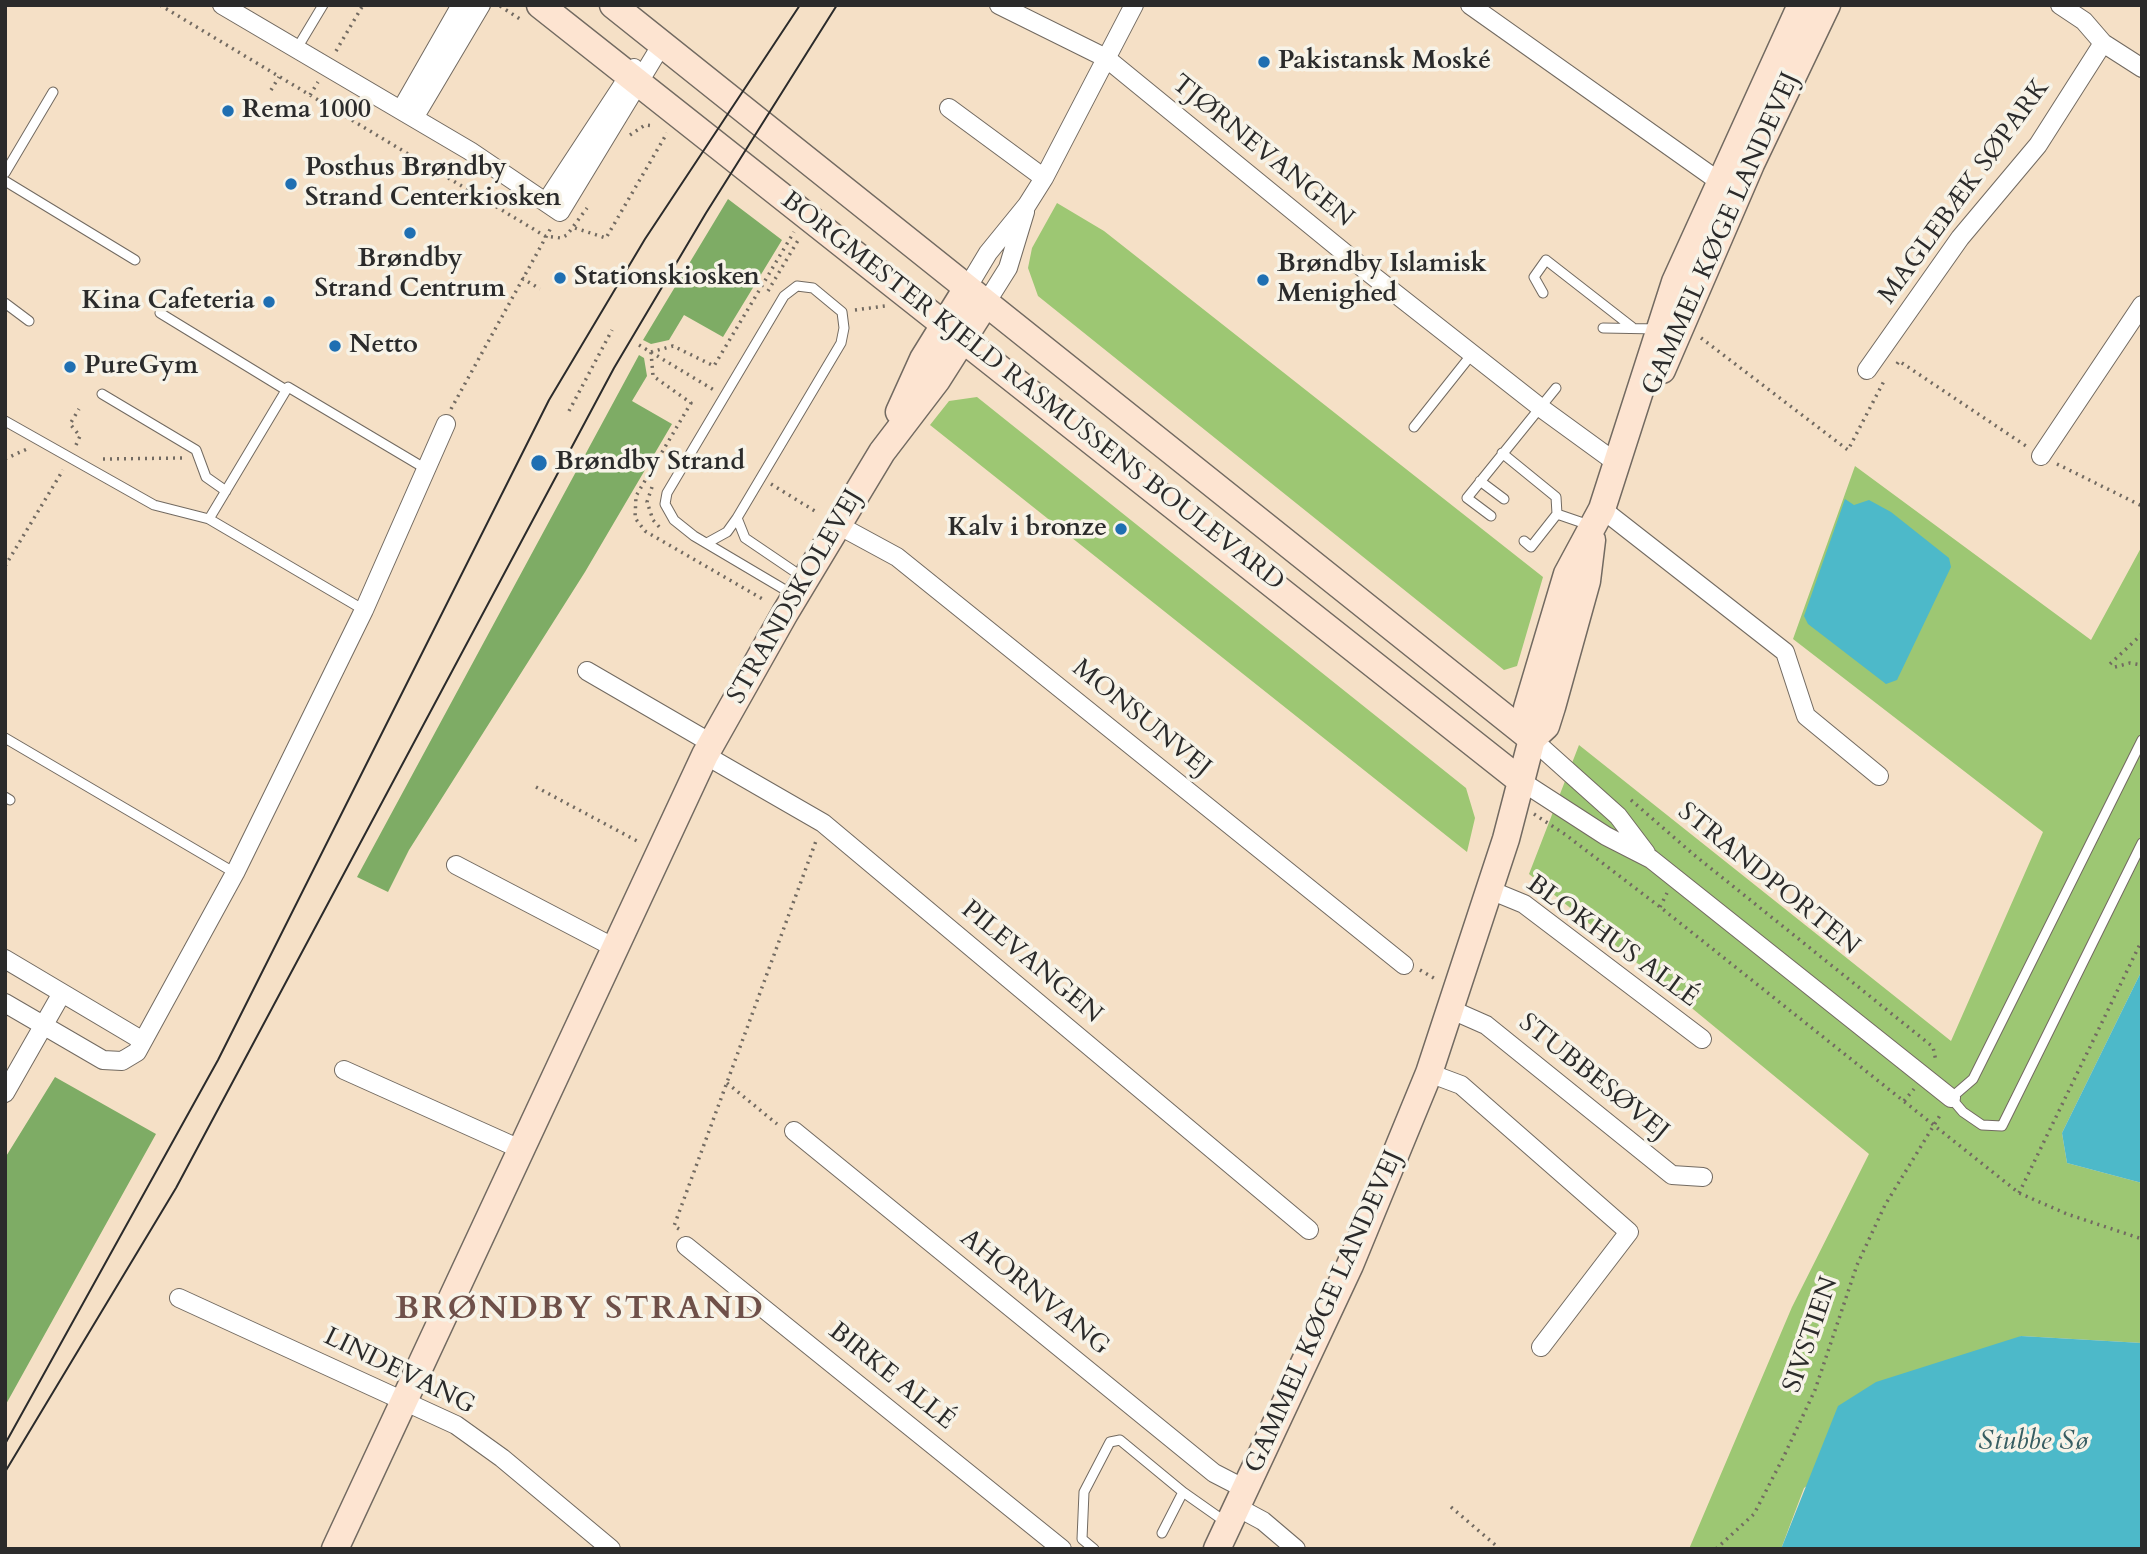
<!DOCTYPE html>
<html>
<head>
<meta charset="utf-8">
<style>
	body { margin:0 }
	#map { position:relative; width:2147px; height:1554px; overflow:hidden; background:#f5e0c6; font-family:Cardo,serif }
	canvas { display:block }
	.frame { position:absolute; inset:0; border:7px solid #2b2b2b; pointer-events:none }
</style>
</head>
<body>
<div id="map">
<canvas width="2147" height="1554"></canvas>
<div class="frame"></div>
</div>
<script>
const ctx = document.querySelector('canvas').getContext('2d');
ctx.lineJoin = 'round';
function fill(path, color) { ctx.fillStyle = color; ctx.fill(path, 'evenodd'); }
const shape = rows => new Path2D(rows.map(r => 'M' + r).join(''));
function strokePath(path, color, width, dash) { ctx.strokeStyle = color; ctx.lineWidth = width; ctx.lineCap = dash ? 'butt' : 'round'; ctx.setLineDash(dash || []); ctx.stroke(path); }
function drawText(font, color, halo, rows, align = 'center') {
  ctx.font = font + ' Cardo,serif'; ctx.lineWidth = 7; ctx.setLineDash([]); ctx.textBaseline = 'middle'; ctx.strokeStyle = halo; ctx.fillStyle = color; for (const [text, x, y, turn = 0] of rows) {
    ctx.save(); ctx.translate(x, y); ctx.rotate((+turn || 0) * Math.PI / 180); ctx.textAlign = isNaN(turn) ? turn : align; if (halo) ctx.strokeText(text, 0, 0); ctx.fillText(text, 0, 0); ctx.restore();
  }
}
fill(shape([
	[1057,203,1104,231,1543,577,1517,666,1504,670,1038,296,1028,268,1032,248],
	[977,397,1466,788,1475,818,1467,852,930,425,949,401],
	[1855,466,2091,640,2142,546,2142,970,2062,1133,2067,1163,2142,1183,2142,1343,2021,1336,1804,1488,1781,1549,1689,1549,1792,1307,1869,1154,1529,874,1579,745,1951,1041,2043,832,1793,639]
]), '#9dc773');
fill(shape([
	[728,199,782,240,723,337,684,315,669,340,651,344,643,340],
	[639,355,644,358,647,376,632,401,672,424,585,572,409,850,388,892,357,877],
	[55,1077,156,1134,5,1406,5,1158]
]), '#7eac65');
fill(shape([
	[1845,499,1854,505,1869,500,1891,512,1949,558,1951,567,1897,680,1886,684,1808,624,1804,616],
	[2142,970,2142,1183,2067,1163,2062,1133],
	[2021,1336,2142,1343,2142,1549,1781,1549,1838,1406,1876,1382]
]), '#4db9c9');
const lane = shape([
	[296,50,323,5],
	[5,173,53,92],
	[5,181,135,260],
	[1543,293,1534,277,1546,260,1632,327],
	[5,303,29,321],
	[160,313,286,390],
	[1603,328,1658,329],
	[102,394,196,450,206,477,226,491],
	[5,421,154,505,209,519],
	[1414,427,1472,354],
	[1502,453,1556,497,1557,514,1531,547,1524,541],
	[1480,481,1504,499],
	[1557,514,1589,525],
	[1491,516,1467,498,1556,388],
	[707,543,727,532,737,518],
	[792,594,694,536,674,520,665,504,667,493,784,296,797,286,813,288,842,312,844,328,841,343,737,518,745,538,804,578],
	[364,610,209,519,288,387,426,469],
	[5,738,235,873],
	[2142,740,1973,1079,1951,1098,1963,1112,1982,1125,2002,1126,2142,843],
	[5,797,10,800],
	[1162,1533,1183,1492,1227,1523],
	[1094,1549,1082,1539,1084,1492,1110,1442,1120,1440,1183,1492]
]);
const street = shape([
	[222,5,470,151,560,212,662,44],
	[999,5,1106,58,1368,272,1541,408,1618,464],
	[1470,5,1727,187],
	[2060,5,2084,21,2103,43,2142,68],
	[949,108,1044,178],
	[401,110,461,5],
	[414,118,481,5],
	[546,202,634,68],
	[967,288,988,253,1027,205,1044,178,1134,5],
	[986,303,1008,268,1025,212],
	[1867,370,1960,238,2038,145,2103,43],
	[2041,456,2142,305],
	[1602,509,1785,652,1806,716,1879,776],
	[838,525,897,557,1404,965],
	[587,671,711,743],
	[1532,739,1618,816,1646,853],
	[705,755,823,823,1309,1230],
	[1521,781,1606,836,1651,859,1951,1098],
	[456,865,613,947],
	[1490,890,1524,904,1702,1039],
	[5,959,143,1041],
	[5,1003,103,1060,122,1061,137,1052,235,873,364,610,446,424],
	[1452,1010,1486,1025,1672,1175,1703,1177],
	[344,1070,520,1149],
	[1429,1073,1461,1085,1629,1232,1541,1347],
	[5,1093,62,993],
	[794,1131,1214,1473,1245,1489],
	[686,1246,1062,1549],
	[179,1298,456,1425,502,1458,611,1549],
	[1237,1507,1263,1521,1296,1549]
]);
const secondary = shape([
	[540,5,1521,781],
	[613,5,1532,739],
	[1662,370,1751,164,1827,5],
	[899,412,923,359,967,288],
	[1532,739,1546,726,1552,707,1587,581,1592,540],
	[335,1549,705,755,785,613,882,452,937,380,986,303],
	[1217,1549,1350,1265,1429,1073,1506,839,1532,739,1527,708,1567,574,1602,509,1675,282,1801,5]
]);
strokePath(lane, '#726a61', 11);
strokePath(street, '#726a61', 20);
strokePath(secondary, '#726a61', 29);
strokePath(shape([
	[160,5,545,236,561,238,567,235,587,208],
	[500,6,523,21],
	[336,51,363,5],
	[271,90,279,77],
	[310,95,318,82],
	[630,135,645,125,654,126],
	[575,228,606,238,667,133],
	[522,278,540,289],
	[768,291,800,237],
	[855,310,885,306],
	[1701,338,1848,450,1884,381],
	[639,345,714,390],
	[651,352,653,376,691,403,636,496,635,518,645,531,766,601],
	[651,352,673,346,714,366,794,232],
	[1897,364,1899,361,2026,446],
	[451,409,552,226],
	[569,411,612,330],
	[76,445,80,436,70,424,79,409],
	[5,459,27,449],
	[103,459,183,458],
	[2057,464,2142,506],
	[771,484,818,513],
	[652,487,647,502,653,520,662,530],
	[5,566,63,470],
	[2110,664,2142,634],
	[2115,667,2130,663,2142,665],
	[536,787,639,842],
	[1631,800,1693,854,1933,1047,1936,1061],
	[1534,814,1566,835,1660,907,2019,1193,2067,1214,2142,1239],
	[1660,907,1667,893],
	[1420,970,1437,980],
	[727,1083,777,1124],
	[1904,1101,1914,1089],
	[2019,1193,2142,940],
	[679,1229,674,1226,816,841],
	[1451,1507,1500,1549],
	[1716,1549,1754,1514,1783,1458,1815,1390,1857,1265,1885,1205,1942,1112]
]), '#726a61', 3.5, [2, 5]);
strokePath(lane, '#fff', 9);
strokePath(street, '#fff', 18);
strokePath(secondary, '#fde4d1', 26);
strokePath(shape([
	[5,1444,218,1060,549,400,645,239,800,5],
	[5,1472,176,1188,614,368,706,213,837,5]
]), '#2b2b2b', 2);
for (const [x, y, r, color] of [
	[1264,62,7,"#1f6fb2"],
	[228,111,7,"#1f6fb2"],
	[291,184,7,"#1f6fb2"],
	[410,233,7,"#1f6fb2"],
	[560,278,7,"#1f6fb2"],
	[1263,280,7,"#1f6fb2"],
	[269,302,7,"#1f6fb2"],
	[335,346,7,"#1f6fb2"],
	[70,367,7,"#1f6fb2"],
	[539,463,9,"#1f6fb2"],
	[1121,529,7,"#1f6fb2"]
]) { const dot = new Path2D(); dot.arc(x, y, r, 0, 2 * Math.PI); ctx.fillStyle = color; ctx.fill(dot); strokePath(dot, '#f7f3e8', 2.5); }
drawText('bold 26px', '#2b2b2b', '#f7f3e8', [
	["Pakistansk Moské",1278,62],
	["Rema 1000",242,111],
	["Posthus Brøndby",305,169],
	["Strand Centerkiosken",305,199],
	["Brøndby",410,260,"center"],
	["Strand Centrum",410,290,"center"],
	["Brøndby Islamisk",1277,265],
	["Menighed",1277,295],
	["Stationskiosken",574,278],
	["Kina Cafeteria",255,302,"right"],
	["Netto",349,346],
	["PureGym",84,367],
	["Brøndby Strand",555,463],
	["Kalv i bronze",1107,529,"right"]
], 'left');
drawText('26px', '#2b2b2b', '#f7f3e8', [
	["TJØRNEVANGEN",1262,152,39],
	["MAGLEBÆK SØPARK",1965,192,-54],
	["GAMMEL KØGE LANDEVEJ",1722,234,-66],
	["BORGMESTER KJELD RASMUSSENS BOULEVARD",1032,392,38],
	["STRANDSKOLEVEJ",796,597,-60],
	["MONSUNVEJ",1141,719,39],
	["STRANDPORTEN",1768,880,39],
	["BLOKHUS ALLÉ",1612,942,36],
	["PILEVANGEN",1031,963,40],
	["STUBBESØVEJ",1593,1078,39],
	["AHORNVANG",1034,1293,39],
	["GAMMEL KØGE LANDEVEJ",1325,1312,-66],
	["SIVSTIEN",1812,1335,-71],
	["LINDEVANG",399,1372,26],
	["BIRKE ALLÉ",891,1377,39]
]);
drawText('italic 28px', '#375d62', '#f7f3e8', [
	["Stubbe Sø",2033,1443]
]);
ctx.letterSpacing = '2px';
drawText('bold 33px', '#6f5049', '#f7f3e8', [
	["BRØNDBY STRAND",580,1310]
]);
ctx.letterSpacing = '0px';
</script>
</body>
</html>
